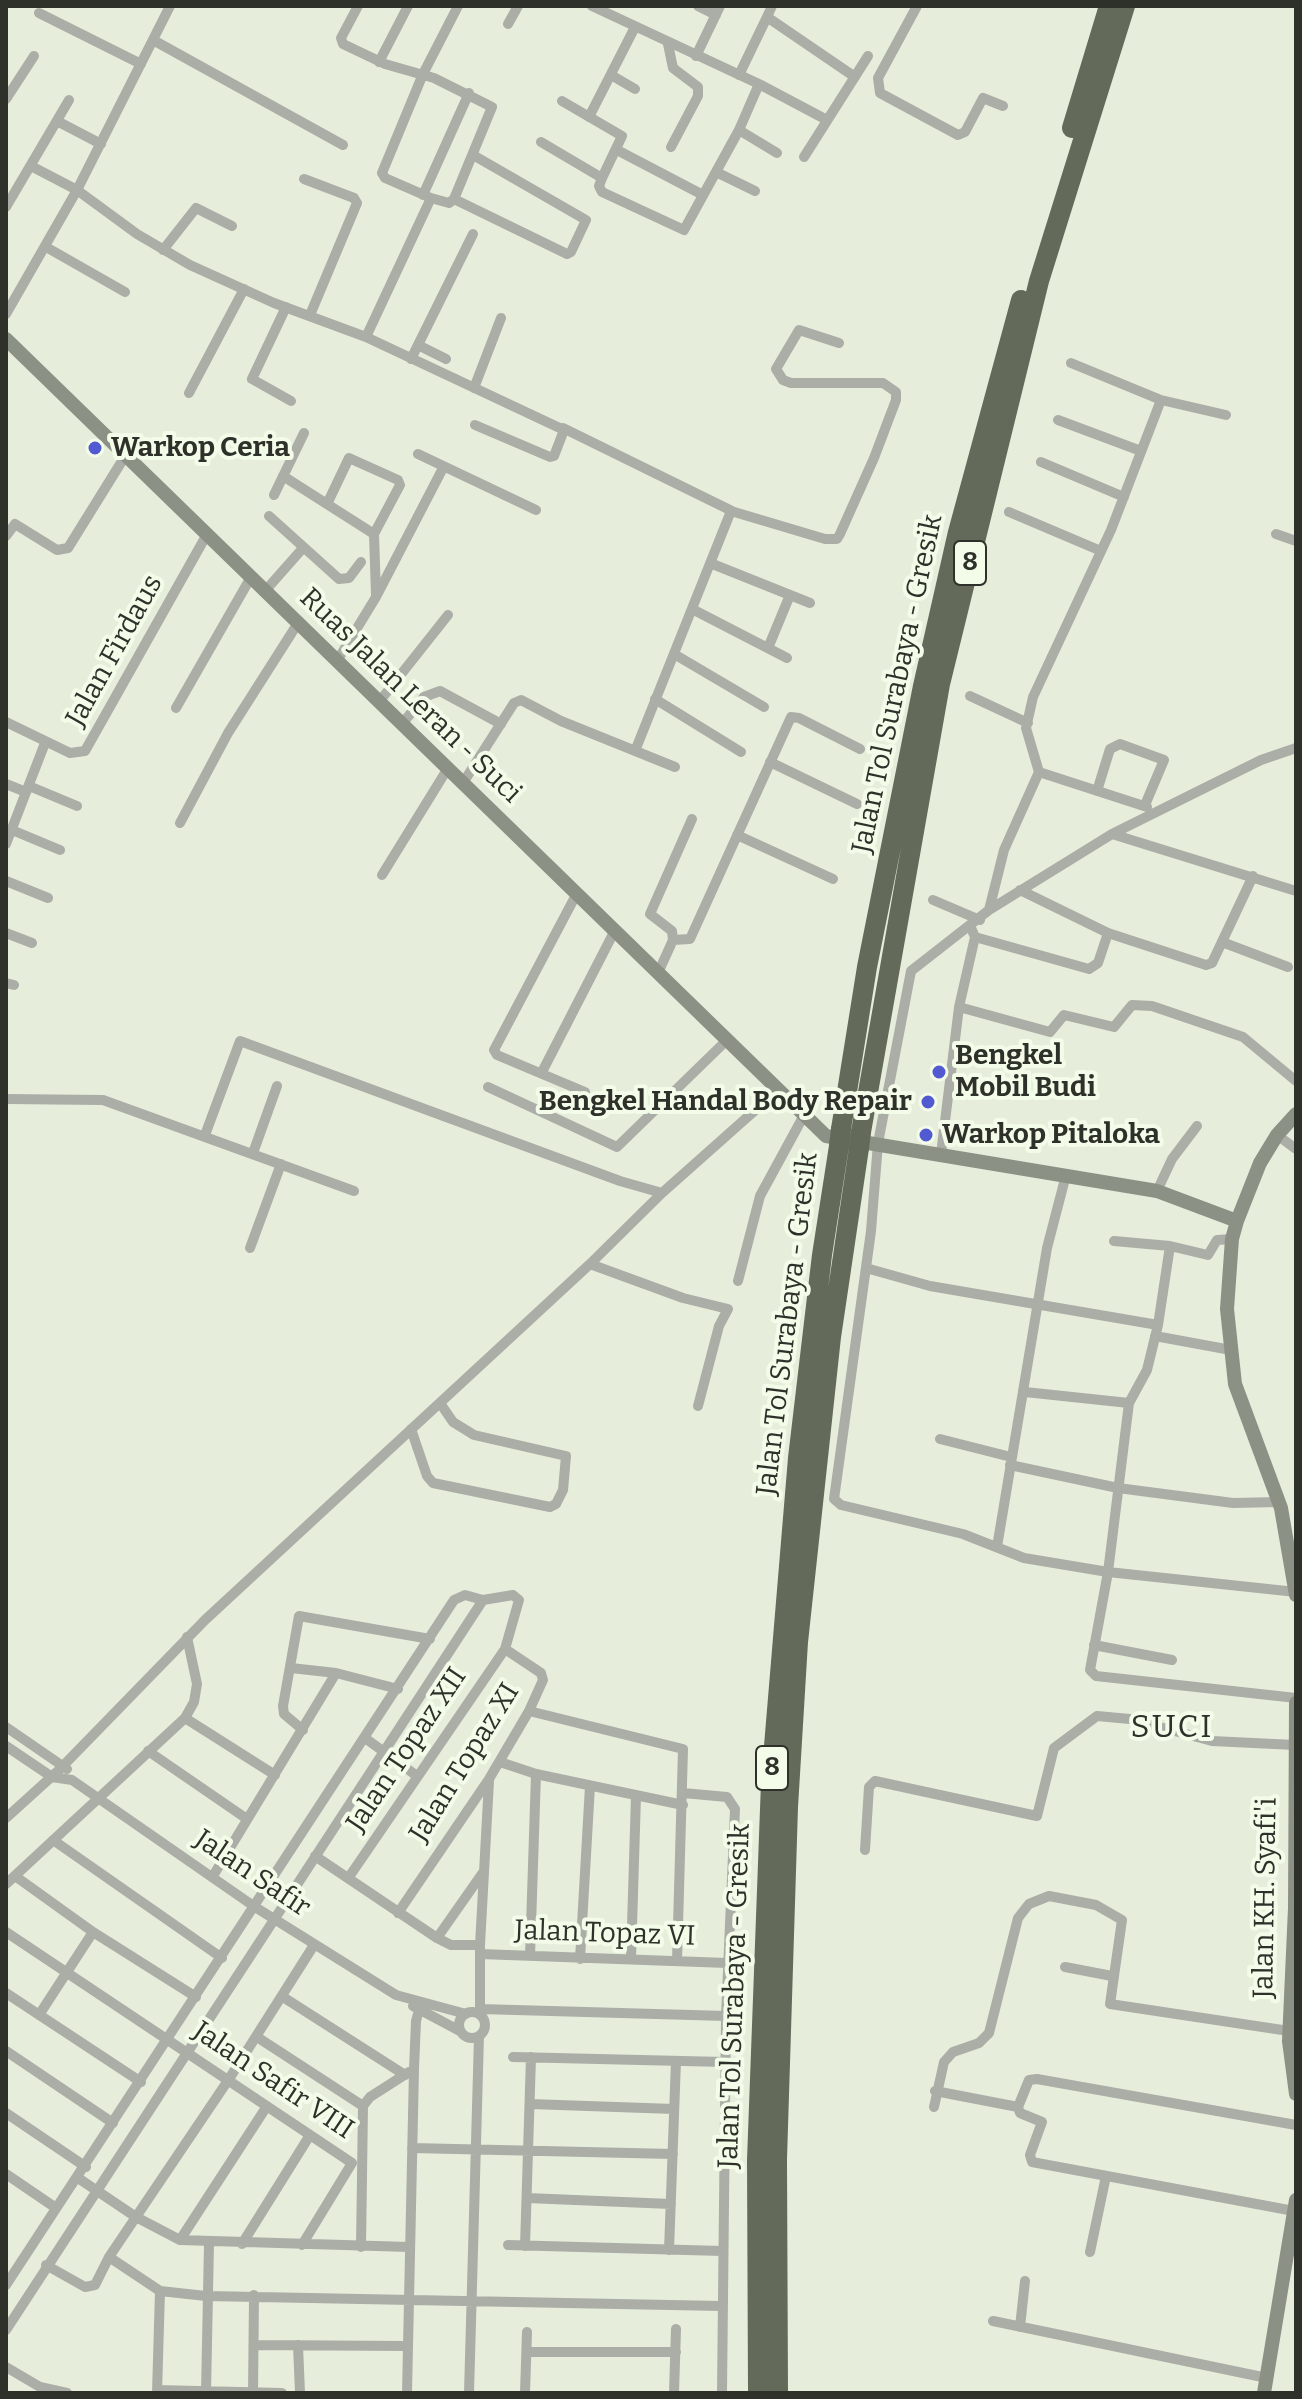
<!DOCTYPE html>
<html>
<head>
<meta charset="utf-8">
<style>
	body { margin:0 }
	#map { position:relative; width:1302px; height:2399px; overflow:hidden; background:#e6eedb; font-family:Bitter,serif }
	canvas { display:block }
	.frame { position:absolute; inset:0; border:8px solid #2e312a; pointer-events:none }
</style>
</head>
<body>
<div id="map">
<canvas width="1302" height="2399"></canvas>
<div class="frame"></div>
</div>
<script>
const ctx = document.querySelector('canvas').getContext('2d');
ctx.lineJoin = 'round';
const shape = rows => new Path2D(rows.map(r => 'M' + r).join(''));
function strokePath(path, color, width, dash) { ctx.strokeStyle = color; ctx.lineWidth = width; ctx.lineCap = dash ? 'butt' : 'round'; ctx.setLineDash(dash || []); ctx.stroke(path); }
function drawText(font, color, halo, rows, align = 'center') {
  ctx.font = font + ' Bitter,serif'; ctx.lineWidth = 8; ctx.setLineDash([]); ctx.textBaseline = 'middle'; ctx.strokeStyle = halo; ctx.fillStyle = color; for (const [text, x, y, turn = 0] of rows) {
    ctx.save(); ctx.translate(x, y); ctx.rotate((+turn || 0) * Math.PI / 180); ctx.textAlign = isNaN(turn) ? turn : align; if (halo) ctx.strokeText(text, 0, 0); ctx.fillText(text, 0, 0); ctx.restore();
  }
}
strokePath(shape([
	[358,6,341,38,343,44,385,64,434,78,492,107,454,199,449,203,431,198,366,337],
	[592,6,759,84,827,120],
	[698,6,716,15],
	[917,6,878,78,880,93,958,135,965,132,983,98,1003,106],
	[39,13,141,64],
	[767,17,772,6],
	[508,24,518,6],
	[153,40,343,145],
	[668,44,673,68,698,87,698,96,671,147],
	[696,56,720,6],
	[379,62,408,6],
	[611,75,635,89],
	[739,75,767,17,855,77],
	[6,99,34,56],
	[562,101,622,136,602,178],
	[589,117,635,27],
	[57,121,101,144],
	[739,130,777,153],
	[541,142,602,178,599,186,602,192,684,230,739,130,759,84],
	[617,150,703,195],
	[804,157,868,56],
	[31,166,77,190,137,234,190,265,274,303,366,337,564,430,554,456,550,457,475,425],
	[716,172,755,191],
	[304,179,354,198,357,203,310,315],
	[423,195,469,93],
	[431,198,385,178,382,173,423,74,458,6],
	[454,199,567,254,571,252,586,220,473,155],
	[6,207,69,100],
	[46,247,125,292],
	[163,250,196,208,232,226],
	[286,307,252,379,291,401],
	[6,314,77,190,170,6],
	[418,345,446,359],
	[411,359,473,234],
	[474,388,501,318],
	[189,393,244,289],
	[1161,400,1226,415],
	[1058,420,1141,451],
	[563,428,732,511],
	[418,454,536,510],
	[1041,462,1124,497],
	[283,476,374,534,376,595],
	[274,495,304,433],
	[328,502,349,458,398,480,400,485,374,534],
	[1009,512,1101,551],
	[269,516,339,579,349,578,361,562],
	[1276,534,1296,541],
	[6,536,15,524,57,550,68,548,127,453],
	[710,563,810,603],
	[265,591,303,548],
	[692,609,787,658],
	[768,648,790,595],
	[674,654,764,707],
	[337,661,376,597,443,468],
	[970,696,1028,723],
	[655,699,741,752],
	[379,702,448,615],
	[176,708,251,577],
	[6,722,70,753,85,751,206,536],
	[402,724,424,697,440,691,501,724],
	[635,751,731,511,825,539,837,539,840,534,874,458,896,400,896,392,883,383,791,383,783,380,776,369,799,330,839,343],
	[770,762,857,804],
	[1039,772,1147,807],
	[463,783,514,703,521,700,561,721,675,767],
	[6,784,26,792],
	[29,786,77,806],
	[1097,791,1110,749,1120,744,1164,760,1145,805],
	[180,823,228,733,298,623],
	[12,830,60,850],
	[1112,834,1296,891],
	[737,835,833,879],
	[6,844,45,743],
	[382,875,448,768],
	[6,881,48,898],
	[1020,890,1108,933,1206,965,1212,963,1253,876],
	[576,895,494,1050,497,1055,585,1092],
	[933,900,980,920],
	[989,910,1004,850,1039,772,1026,728,1033,697,1111,530,1161,400,1071,363],
	[6,933,32,943],
	[975,937,1089,969,1098,963,1108,933],
	[673,940,672,931,650,914,692,819],
	[1222,942,1288,967],
	[658,973,673,940,690,939,791,717,799,718,860,749],
	[6,983,14,985],
	[959,1007,1050,1032,1064,1015,1114,1027,1132,1005,1152,1006,1243,1037,1296,1081],
	[542,1072,614,932],
	[488,1087,617,1147,726,1041],
	[6,1099,103,1100,354,1191],
	[205,1135,240,1041,620,1181,662,1193],
	[1277,1135,1296,1149],
	[253,1153,277,1086],
	[941,1154,959,1007,975,937,971,928],
	[1157,1191,1172,1159,1197,1126],
	[1232,1239,1217,1240,1208,1255,1170,1246,1158,1325,1147,1370,1129,1403,1108,1572,1090,1670,1096,1676,1296,1698],
	[1114,1241,1170,1246],
	[250,1248,281,1164],
	[590,1264,683,1298,728,1309,719,1326,698,1406],
	[866,1268,930,1286,1158,1325],
	[738,1281,760,1196,803,1117],
	[1155,1336,1231,1350],
	[1025,1392,1129,1403],
	[411,1429,427,1476,433,1483,550,1507,556,1504,563,1490,566,1456,474,1435,453,1422,440,1403],
	[940,1439,1011,1457],
	[1010,1465,1118,1488,1233,1503,1279,1502],
	[997,1547,1047,1248,1066,1175],
	[1296,1592,1108,1572,1024,1558,963,1534,841,1505,834,1499,871,1231,878,1143,911,971,989,910,1112,834,1261,760,1296,748],
	[1094,1645,1172,1660],
	[291,1668,336,1673,398,1689],
	[529,1711,683,1749,677,1961],
	[185,1718,275,1775],
	[6,1727,67,1769],
	[303,1730,284,1714,283,1706,299,1616,430,1639],
	[365,1738,417,1776],
	[6,1746,52,1777,72,1780,255,1907,396,1995,466,2014],
	[148,1751,247,1819],
	[500,1762,536,1774,683,1805],
	[683,1793,727,1797,735,1809,726,2016,722,2393],
	[6,1818,59,1770,205,1620,590,1264,662,1193,779,1089],
	[53,1840,222,1958],
	[865,1850,869,1787,875,1781,1037,1816,1054,1748,1097,1716,1130,1719,1212,1741,1295,1745],
	[315,1856,437,1938,451,1945,480,1945],
	[15,1876,93,1932,196,1997],
	[213,1876,336,1673],
	[349,1877,505,1649,519,1600,513,1595,483,1600],
	[6,1884,185,1718,194,1702,197,1684,187,1637],
	[398,1913,489,1779,529,1711,543,1680,541,1673,505,1649],
	[6,1932,352,2163],
	[437,1938,484,1871],
	[480,1954,727,1963],
	[530,1956,536,1774],
	[580,1959,590,1786],
	[631,1959,636,1796],
	[1065,1967,1112,1976],
	[6,1993,141,2082],
	[283,1997,405,2075],
	[413,2006,460,2031],
	[480,2009,726,2016],
	'459 2025a13 13 0 1 1 26 0a13 13 0 1 1-26 0Z',
	[480,2013,480,1945,489,1781],
	[39,2015,93,1932],
	[257,2037,363,2106,361,2247],
	[6,2051,113,2123],
	[513,2057,725,2062],
	[935,2091,1018,2107],
	[530,2104,674,2109],
	[363,2106,370,2097,409,2072],
	[934,2107,944,2062,953,2052,979,2043,989,2033,1018,1918,1029,1904,1049,1896,1096,1905,1122,1920,1110,2004,1289,2031],
	[6,2113,86,2167],
	[412,2148,673,2154],
	[6,2174,56,2208],
	[78,2178,136,2217,180,2240,409,2247],
	[527,2198,671,2204],
	[1294,2211,1032,2162,1030,2155,1042,2122,1020,2113,1018,2107,1029,2080,1037,2079,1296,2125],
	[180,2240,267,2106],
	[242,2244,310,2135],
	[302,2245,352,2163],
	[508,2245,722,2251],
	[525,2246,531,2057],
	[669,2250,676,2061],
	[1090,2252,1106,2176],
	[109,2257,160,2291,206,2296,721,2306],
	[46,2265,85,2287,95,2285,109,2257,229,2079,314,1945],
	[6,2285,454,1600,465,1595,483,1600,6,2330],
	[993,2321,1267,2378],
	[1020,2327,1025,2281],
	[256,2345,406,2346],
	[298,2345,300,2393],
	[527,2352,676,2352],
	[6,2367,40,2387,67,2393],
	[157,2390,282,2393],
	[157,2393,160,2291],
	[206,2393,209,2243],
	[253,2393,254,2295],
	[407,2393,414,2069,416,2021,421,2003],
	[469,2393,479,2036],
	[525,2393,527,2332],
	[674,2393,676,2329]
]), '#abaea7', 10);
strokePath(shape([
	[6,339,826,1136,1157,1191,1237,1221],
	[1296,1114,1277,1135,1260,1163,1237,1221,1232,1239,1227,1309,1235,1384,1281,1508,1296,1595],
	[1296,1703,1295,1908,1289,2041,1296,2094],
	[1264,2393,1296,2200]
]), '#8c9186', 14);
strokePath(shape([
	[1072,128,1109,6],
	[841,1129,867,967,923,686,958,532,1021,300],
	[861,1132,940,684,1039,281,1125,6],
	[758,2393,757,2160,771,1782,798,1458,822,1255,839,1146],
	[778,2393,777,2159,788,1807,798,1642,831,1337,859,1148]
]), '#646a5a', 20);
strokePath(shape([
	[839,1146,841,1129],
	[859,1148,861,1132]
]), '#646a5a', 20);
for (const [x, y, r, color] of [
	[95,448,8,"#515ad0"],
	[939,1072,8,"#515ad0"],
	[928,1102,8,"#515ad0"],
	[926,1135,8,"#515ad0"]
]) { const dot = new Path2D(); dot.arc(x, y, r, 0, 2 * Math.PI); ctx.fillStyle = color; ctx.fill(dot); strokePath(dot, '#f3fbe9', 3); }
for (const [x, y, w] of [
	[970,563,32],
	[772,1768,32]
]) { const box = new Path2D(); box.roundRect(x - w / 2, y - 22, w, 44, 6); ctx.fillStyle = '#f3fbe9'; ctx.fill(box); strokePath(box, '#2e312a', 2); }
drawText('bold 26px', '#2e312a', null, [
	["8",970,563],
	["8",772,1768]
]);
drawText('bold 28px', '#2e312a', '#f3fbe9', [
	["Warkop Ceria",111,448],
	["Bengkel",955,1056],
	["Mobil Budi",955,1088],
	["Bengkel Handal Body Repair",912,1102,"right"],
	["Warkop Pitaloka",942,1135]
], 'left');
drawText('28px', '#2e312a', '#f3fbe9', [
	["Jalan Firdaus",115,651,-61],
	["Jalan Tol Surabaya - Gresik",898,684,-78],
	["Ruas Jalan Leran - Suci",410,696,44],
	["Jalan Tol Surabaya - Gresik",788,1324,-83],
	["Jalan Topaz XII",407,1750,-56],
	["Jalan Topaz XI",465,1763,-58],
	["Jalan Safir",252,1874,34],
	["Jalan KH. Syafi'i",1266,1898,-89],
	["Jalan Topaz VI",605,1934,2],
	["Jalan Tol Surabaya - Gresik",735,1996,-88],
	["Jalan Safir VIII",273,2081,34]
]);
ctx.letterSpacing = '2px';
drawText('32px', '#2e312a', '#f3fbe9', [
	["SUCI",1172,1728]
]);
ctx.letterSpacing = '0px';
</script>
</body>
</html>
